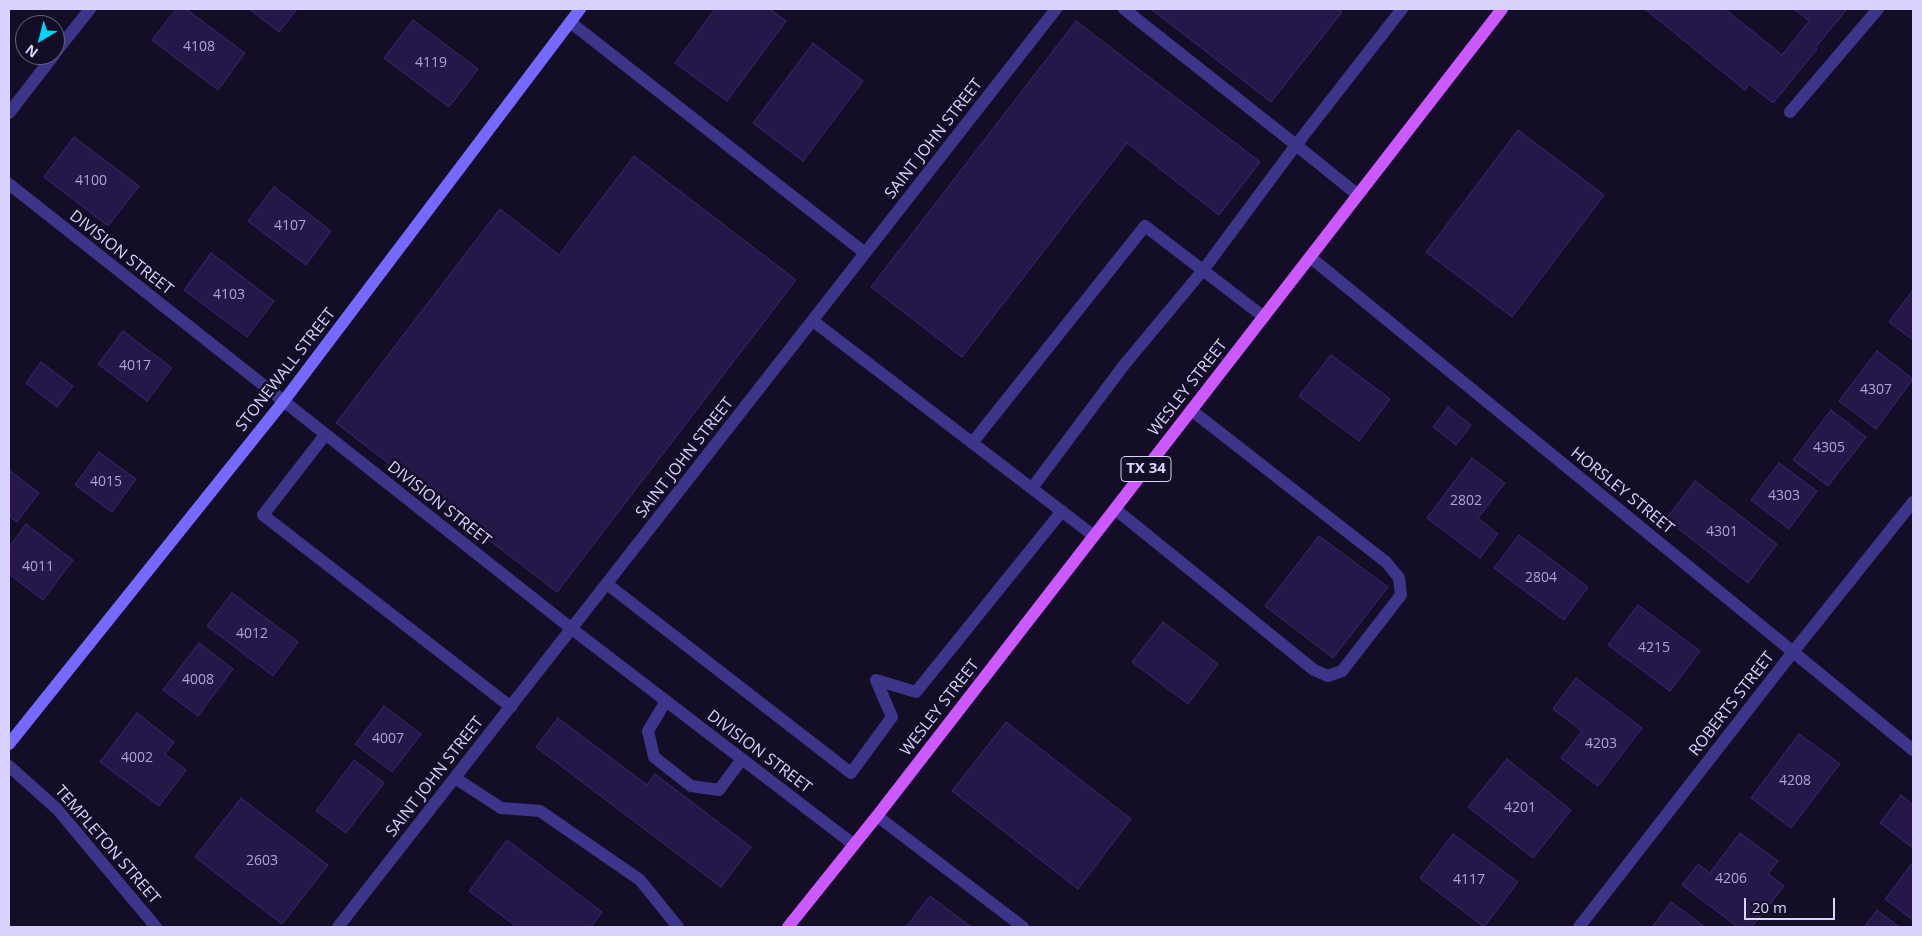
<!DOCTYPE html>
<html>
<head>
<meta charset="utf-8">
<style>
	body { margin:0 }
	#map { position:relative; width:1922px; height:936px; overflow:hidden; background:#130d26; font-family:"Open Sans",sans-serif }
	canvas { display:block }
	.frame { position:absolute; inset:0; border:10px solid #dad2ff; pointer-events:none }
	.north { position:absolute; left:15px; top:15px; width:50px; height:50px; box-sizing:border-box; background:#130d26; border:1px solid #635c7d; border-radius:50%; rotate:217deg; font-size:14px; font-weight:700; line-height:20px; text-align:center; color:#dad2ff }
	.north::after { content:''; display:block; margin:auto; width:18px; height:22px; background:#00d4fd; clip-path:polygon(50% 0,100% 100%,50% 72%,0 100%) }
	.scale { position:absolute; left:1744px; top:898px; width:91px; height:22px; box-sizing:border-box; border:2px solid #dad2ff; border-top:0; padding-left:6px; font-size:15px; line-height:18px; white-space:nowrap; color:#dad2ff; -webkit-text-stroke:4px #130d26; paint-order:stroke }
</style>
</head>
<body>
<div id="map">
<canvas width="1922" height="936"></canvas>
<div class="frame"></div>
<div class="north">N</div>
<div class="scale">20 m</div>
</div>
<script>
const ctx = document.querySelector('canvas').getContext('2d');
ctx.lineJoin = 'round';
function fill(path, color) { ctx.fillStyle = color; ctx.fill(path, 'evenodd'); }
const shape = rows => new Path2D(rows.map(r => 'M' + r).join(''));
function strokePath(path, color, width, dash) { ctx.strokeStyle = color; ctx.lineWidth = width; ctx.lineCap = dash ? 'butt' : 'round'; ctx.setLineDash(dash || []); ctx.stroke(path); }
function drawText(font, color, halo, rows, align = 'center') {
  ctx.font = font + ' "Open Sans",sans-serif'; ctx.lineWidth = 5; ctx.setLineDash([]); ctx.textBaseline = 'middle'; ctx.strokeStyle = halo; ctx.fillStyle = color; for (const [text, x, y, turn = 0] of rows) {
    ctx.save(); ctx.translate(x, y); ctx.rotate((+turn || 0) * Math.PI / 180); ctx.textAlign = isNaN(turn) ? turn : align; if (halo) ctx.strokeText(text, 0, 0); ctx.fillText(text, 0, 0); ctx.restore();
  }
}
const building = shape([
	[176,9,186,9,245,53,218,90,152,40,176,9],
	[249,9,297,9,279,32,249,9],
	[715,9,770,9,786,21,727,101,675,63,715,9],
	[1151,9,1338,9,1342,12,1271,102,1151,9],
	[1645,9,1725,9,1782,55,1809,21,1794,9,1847,9,1815,48,1817,49,1773,103,1749,84,1745,90,1645,9],
	[413,20,478,69,449,107,384,58,413,20],
	[1076,21,1260,162,1219,215,1127,143,962,357,871,287,1076,21],
	[813,43,863,81,803,161,753,123,813,43],
	[1518,130,1604,195,1512,317,1426,252,1518,130],
	[74,137,139,186,108,226,44,177,74,137],
	[634,156,796,280,557,592,336,423,500,209,559,255,634,156],
	[274,187,331,231,306,265,248,221,274,187],
	[211,253,274,301,247,337,184,290,211,253],
	[1913,290,1913,340,1889,322,1913,290],
	[123,331,172,368,147,401,98,364,123,331],
	[1877,351,1913,379,1876,429,1839,401,1877,351],
	[1331,355,1390,399,1359,441,1299,396,1331,355],
	[41,362,73,386,57,407,26,383,41,362],
	[1448,407,1471,425,1456,445,1433,427,1448,407],
	[1831,410,1866,437,1828,486,1793,460,1831,410],
	[99,452,136,479,112,512,75,485,99,452],
	[1472,458,1505,483,1478,518,1498,534,1480,558,1427,518,1472,458],
	[1779,463,1817,491,1789,529,1751,500,1779,463],
	[9,470,39,493,17,522,9,516,9,470],
	[1695,481,1777,544,1748,583,1666,519,1695,481],
	[26,524,73,560,43,600,9,574,9,547,26,524],
	[1519,535,1588,587,1564,620,1494,568,1519,535],
	[1319,536,1388,587,1333,658,1265,606,1319,536],
	[232,593,298,642,273,676,207,626,232,593],
	[1638,605,1700,651,1670,691,1608,645,1638,605],
	[1163,622,1218,664,1188,704,1132,662,1163,622],
	[199,643,233,669,198,716,163,690,199,643],
	[1576,678,1642,728,1598,786,1561,758,1582,731,1553,709,1576,678],
	[384,706,421,734,392,772,355,744,384,706],
	[137,713,174,742,165,754,186,770,159,806,100,762,137,713],
	[558,718,647,785,655,774,751,847,721,887,536,747,558,718],
	[1006,722,1131,819,1078,889,952,791,1006,722],
	[1799,734,1840,764,1791,828,1751,798,1799,734],
	[1507,759,1571,810,1533,858,1468,807,1507,759],
	[354,760,384,783,346,833,316,811,354,760],
	[1901,795,1913,805,1913,848,1880,823,1901,795],
	[241,798,328,865,282,924,195,857,241,798],
	[1740,833,1778,861,1768,874,1784,886,1752,927,1738,927,1682,885,1698,864,1710,873,1740,833],
	[1453,834,1518,882,1484,927,1420,878,1453,834],
	[507,840,602,912,591,927,517,927,469,891,507,840],
	[1913,862,1913,920,1885,899,1913,862],
	[930,896,971,927,906,927,930,896],
	[1671,902,1705,927,1652,927,1671,902],
	[1877,910,1899,927,1864,927,1877,910]
]);
fill(building, '#251849');
strokePath(building, '#3c2876', 1);
strokePath(shape([
	[570,22,865,253],
	[1790,112,1878,9],
	[1358,195,1296,145,1402,9],
	[813,321,1094,536],
	[325,435,263,515,511,707],
	[972,443,1145,226,1264,317],
	[1032,488,1124,365,1204,269,1296,145,1124,9],
	[1115,509,1314,670,1328,676,1342,671,1401,595,1399,578,1386,562,1191,410],
	[607,584,851,773,892,717,876,680,916,692,1062,511],
	[666,701,648,731,654,757,691,786,719,790,742,759],
	[455,778,501,808,540,811,640,880,678,927]
]), '#3d3589', 12);
strokePath(shape([
	[55,53,90,9],
	[9,113,54,55],
	[9,184,572,629,853,844],
	[1310,257,1913,750],
	[9,766,57,809,156,927],
	[877,816,1023,927],
	[338,927,1056,9],
	[1579,927,1793,652,1913,502]
]), '#3d3589', 12);
strokePath(shape([
	[9,744,283,402,580,9]
]), '#7669ff', 12);
strokePath(shape([
	[788,927,877,816,1502,9]
]), '#cb59ff', 12);
drawText('14px', '#ada4d2', null, [
	["4108",199,47],
	["4119",431,63],
	["4100",91,181],
	["4107",290,226],
	["4103",229,295],
	["4017",135,366],
	["4307",1876,390],
	["4305",1829,448],
	["4015",106,482],
	["4303",1784,496],
	["2802",1466,501],
	["4301",1722,532],
	["4011",38,567],
	["2804",1541,578],
	["4012",252,634],
	["4215",1654,648],
	["4008",198,680],
	["4007",388,739],
	["4203",1601,744],
	["4002",137,758],
	["4208",1795,781],
	["4201",1520,808],
	["2603",262,861],
	["4206",1731,879],
	["4117",1469,880]
]);
for (const [x, y, w] of [
	[1146,469,50]
]) { const box = new Path2D(); box.roundRect(x - w / 2, y - 12.5, w, 25, 4); ctx.fillStyle = '#130d26'; ctx.fill(box); strokePath(box, '#dad2ff', 1); }
drawText('bold 15px', '#dad2ff', null, [
	["TX 34",1146,469]
]);
drawText('16px', '#dad2ff', '#130d26', [
	["SAINT JOHN STREET",934,139,-52],
	["DIVISION STREET",121,253,38],
	["STONEWALL STREET",286,370,-52],
	["WESLEY STREET",1188,388,-52],
	["SAINT JOHN STREET",685,458,-52],
	["HORSLEY STREET",1622,491,39],
	["DIVISION STREET",439,504,38],
	["ROBERTS STREET",1732,704,-52],
	["WESLEY STREET",940,708,-52],
	["DIVISION STREET",759,752,37],
	["SAINT JOHN STREET",435,777,-52],
	["TEMPLETON STREET",107,845,49]
]);
</script>
</body>
</html>
